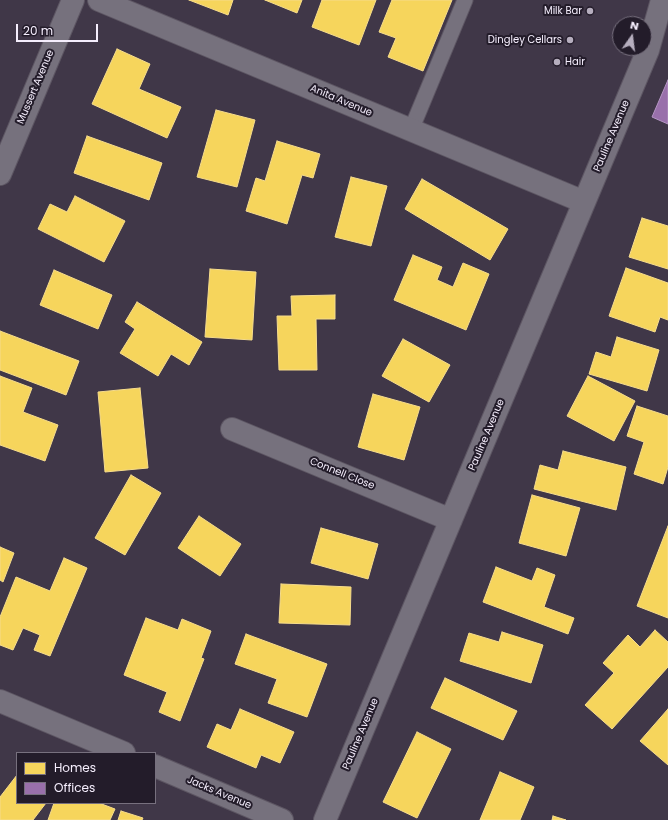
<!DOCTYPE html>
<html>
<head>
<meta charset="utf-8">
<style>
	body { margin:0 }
	#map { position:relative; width:668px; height:820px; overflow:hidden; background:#403748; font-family:Poppins,sans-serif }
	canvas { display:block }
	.legend { position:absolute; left:16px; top:752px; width:140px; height:52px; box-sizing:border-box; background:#231c2a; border:1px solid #77707e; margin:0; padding:5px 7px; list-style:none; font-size:12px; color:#f5eefd }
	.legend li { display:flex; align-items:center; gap:8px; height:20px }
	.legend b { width:20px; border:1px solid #77707e }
	.north { position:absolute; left:612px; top:16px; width:40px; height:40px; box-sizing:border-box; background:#231c2a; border:1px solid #77707e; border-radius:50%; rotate:14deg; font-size:11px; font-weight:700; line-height:16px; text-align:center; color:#f5eefd }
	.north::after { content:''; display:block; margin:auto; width:14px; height:18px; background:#b6aebe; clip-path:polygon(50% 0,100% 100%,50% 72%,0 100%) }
	.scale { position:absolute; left:16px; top:24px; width:82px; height:18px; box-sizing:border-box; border:2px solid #f5eefd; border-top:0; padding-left:5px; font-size:12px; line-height:14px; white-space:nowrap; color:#f5eefd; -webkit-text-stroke:3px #231c2a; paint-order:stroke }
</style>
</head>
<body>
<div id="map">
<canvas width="668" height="820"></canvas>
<ul class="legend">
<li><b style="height:11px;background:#f6d55c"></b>Homes</li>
<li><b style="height:11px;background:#9970ab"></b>Offices</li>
</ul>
<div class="north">N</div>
<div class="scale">20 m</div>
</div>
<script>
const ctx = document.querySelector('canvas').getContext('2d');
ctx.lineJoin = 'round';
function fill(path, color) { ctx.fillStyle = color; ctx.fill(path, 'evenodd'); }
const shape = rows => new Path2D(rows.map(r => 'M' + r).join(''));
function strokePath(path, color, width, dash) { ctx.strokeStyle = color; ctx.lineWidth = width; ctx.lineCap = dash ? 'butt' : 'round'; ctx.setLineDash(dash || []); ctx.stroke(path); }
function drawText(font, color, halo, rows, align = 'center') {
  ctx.font = font + ' Poppins,sans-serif'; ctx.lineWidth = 4; ctx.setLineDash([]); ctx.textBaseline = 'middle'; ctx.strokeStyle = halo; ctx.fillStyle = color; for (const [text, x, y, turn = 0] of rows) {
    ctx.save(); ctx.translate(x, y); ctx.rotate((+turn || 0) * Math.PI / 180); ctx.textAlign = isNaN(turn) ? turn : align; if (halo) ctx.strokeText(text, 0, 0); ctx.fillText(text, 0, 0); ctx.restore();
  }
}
const homes = shape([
	[189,0,233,0,228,15,189,0],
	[265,0,302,0,297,13,265,0],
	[322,0,376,0,359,45,312,27,322,0],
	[392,0,452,0,423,71,388,57,396,38,379,32,392,0],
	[117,49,150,64,139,89,181,107,167,138,92,104,117,49],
	[216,110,255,120,237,187,197,177,216,110],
	[87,136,162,163,149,200,74,173,87,136],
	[277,141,320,154,313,178,302,175,287,224,246,211,256,178,265,181,277,141],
	[351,177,387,186,371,246,335,237,351,177],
	[422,179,508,229,490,260,405,209,422,179],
	[75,196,125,221,104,262,38,229,50,204,67,212,75,196],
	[642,218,668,226,668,269,629,257,642,218],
	[413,255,442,267,437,280,453,287,463,263,489,274,466,330,394,300,413,255],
	[626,268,668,283,668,320,660,317,655,332,609,316,626,268],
	[210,269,256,272,252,340,205,337,210,269],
	[54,270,112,295,98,329,40,305,54,270],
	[335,295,335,319,316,319,317,370,279,370,277,316,292,316,291,296,335,295],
	[137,302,202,342,189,365,171,354,158,376,120,353,135,329,125,322,137,302],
	[0,331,79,361,66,395,0,370,0,331],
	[617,337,659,350,647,391,589,374,596,352,611,357,617,337],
	[403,339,450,365,429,402,382,376,403,339],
	[0,376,32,388,23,412,58,425,45,461,0,445,0,376],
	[588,376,635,401,614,441,567,416,588,376],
	[140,388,148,468,105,472,98,392,140,388],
	[373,394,420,407,404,460,358,447,373,394],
	[637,406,668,416,668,467,663,484,634,474,644,442,627,436,637,406],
	[563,451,626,467,616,510,534,489,540,465,558,470,563,451],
	[131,475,161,493,125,555,95,538,131,475],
	[532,495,580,508,566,556,519,543,532,495],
	[199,516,241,544,220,576,178,548,199,516],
	[668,526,668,618,637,606,668,526],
	[321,528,378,544,368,579,311,563,321,528],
	[0,547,14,553,3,582,0,580,0,547],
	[64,558,87,568,50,656,34,650,40,635,23,628,13,650,0,645,0,617,16,577,50,591,64,558],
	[496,567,532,581,537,568,555,575,544,607,574,618,568,634,483,602,496,567],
	[281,584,351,587,350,625,279,623,281,584],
	[146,618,178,630,182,619,211,631,201,658,204,659,180,721,159,712,167,692,124,675,146,618],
	[655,630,668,642,668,667,612,729,585,705,614,673,603,663,628,635,640,647,655,630],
	[502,632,543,645,531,683,460,661,469,633,499,642,502,632],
	[246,634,327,664,307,717,268,703,277,679,235,664,246,634],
	[445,678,517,711,503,740,431,708,445,678],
	[240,709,294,732,280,763,261,755,256,768,207,747,217,724,231,730,240,709],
	[668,709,668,765,640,741,668,709],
	[417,732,451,749,417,818,383,802,417,732],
	[500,772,534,787,520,820,480,820,500,772],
	[17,775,17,803,46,803,33,820,0,820,0,797,17,775],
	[54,803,99,803,115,809,110,820,48,820,54,803],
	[121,811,143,818,142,820,118,820,121,811],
	[553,816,566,820,552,820,553,816]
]);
fill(homes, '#f6d55c');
strokePath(homes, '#f6dc8c', 1);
const offices = shape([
	[668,80,668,124,652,117,668,80]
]);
fill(offices, '#9970ab');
strokePath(offices, '#b596c4', 1);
const lane = shape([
	[411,130,465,0]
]);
const street = shape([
	[99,0,584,202],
	[0,174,73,0],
	[232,429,451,520],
	[0,701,124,753],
	[155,766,282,820],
	[325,820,648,50,662,0]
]);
strokePath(lane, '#5d5663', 17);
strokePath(street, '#5d5663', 24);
strokePath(lane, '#76717d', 15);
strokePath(street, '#76717d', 22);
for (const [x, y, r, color] of [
	[590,11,4,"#b6aebe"],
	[570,40,4,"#b6aebe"],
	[557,62,4,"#b6aebe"]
]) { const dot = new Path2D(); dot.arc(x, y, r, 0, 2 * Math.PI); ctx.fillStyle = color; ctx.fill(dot); strokePath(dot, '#231c2a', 1.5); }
drawText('10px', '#f5eefd', '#231c2a', [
	["Milk Bar",582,11],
	["Dingley Cellars",562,40],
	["Hair",565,62,"left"]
], 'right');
drawText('10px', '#f5eefd', '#231c2a', [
	["Mussert Avenue",36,87,-67],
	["Anita Avenue",341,101,23],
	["Pauline Avenue",612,136,-67],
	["Pauline Avenue",487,435,-67],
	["Connell Close",342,474,22],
	["Pauline Avenue",361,734,-67],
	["Jacks Avenue",219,793,23]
]);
</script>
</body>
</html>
